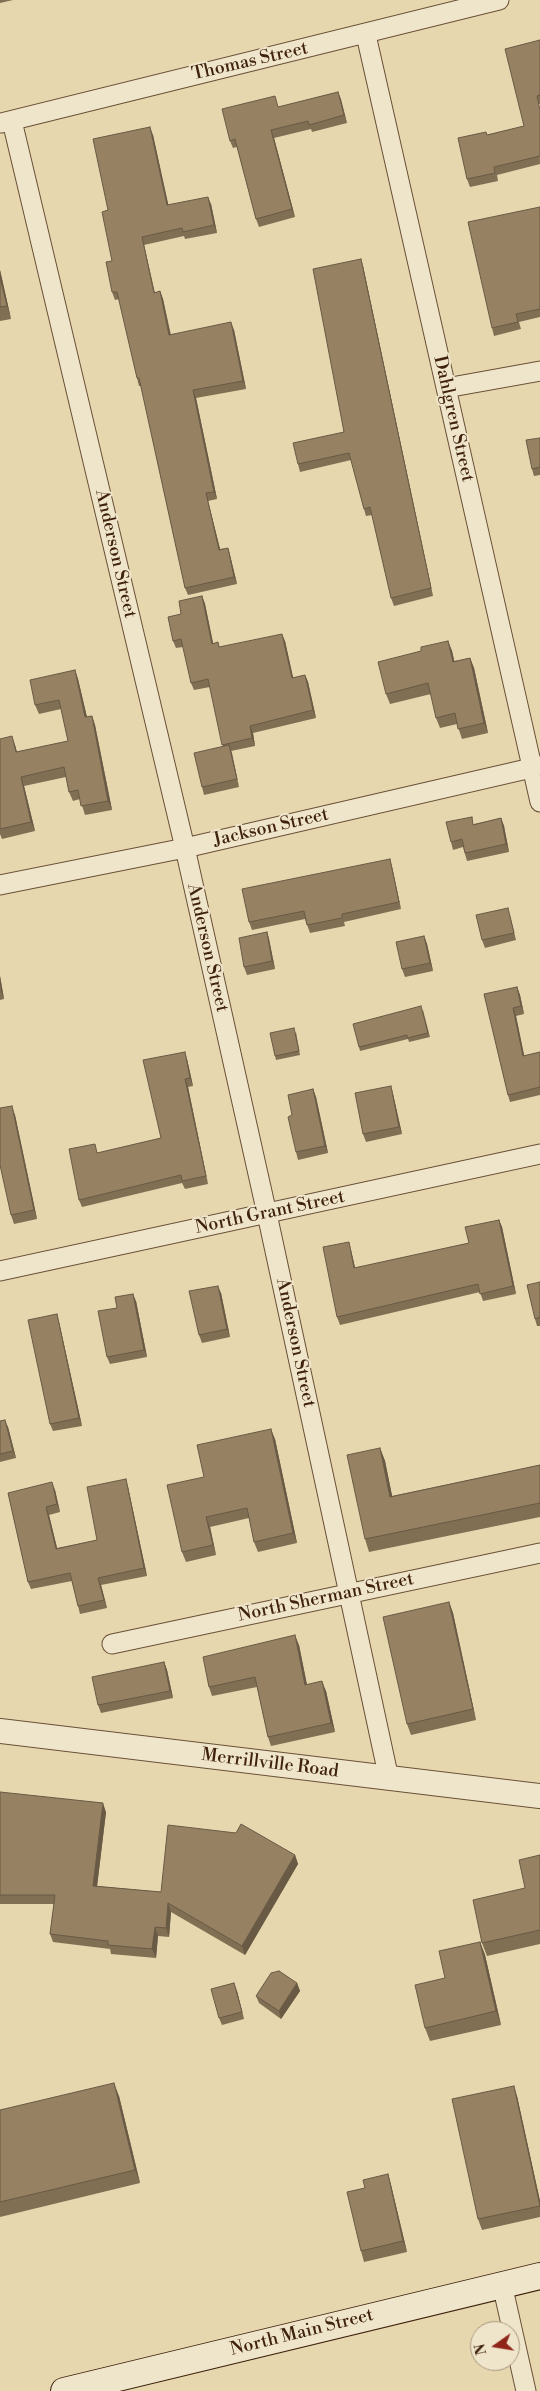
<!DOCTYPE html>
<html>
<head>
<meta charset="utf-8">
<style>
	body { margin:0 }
	#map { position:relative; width:540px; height:2391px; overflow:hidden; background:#e6d7af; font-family:"Libre Bodoni",serif }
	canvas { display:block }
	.north { position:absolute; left:470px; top:2321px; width:50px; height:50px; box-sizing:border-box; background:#efe5cb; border:1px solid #a9977f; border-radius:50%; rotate:257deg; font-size:14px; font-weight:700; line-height:20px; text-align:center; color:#40230e }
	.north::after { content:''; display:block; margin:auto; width:18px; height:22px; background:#8f2418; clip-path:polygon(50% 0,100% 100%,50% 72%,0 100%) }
</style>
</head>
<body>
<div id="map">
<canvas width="540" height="2391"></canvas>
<div class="north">N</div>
</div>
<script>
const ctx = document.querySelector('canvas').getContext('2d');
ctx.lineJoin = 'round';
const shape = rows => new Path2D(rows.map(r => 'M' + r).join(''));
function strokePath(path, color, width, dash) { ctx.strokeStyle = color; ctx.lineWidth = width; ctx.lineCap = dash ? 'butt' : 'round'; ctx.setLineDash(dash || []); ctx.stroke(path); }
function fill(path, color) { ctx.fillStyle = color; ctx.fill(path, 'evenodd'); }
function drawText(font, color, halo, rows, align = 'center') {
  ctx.font = font + ' "Libre Bodoni",serif'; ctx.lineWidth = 4; ctx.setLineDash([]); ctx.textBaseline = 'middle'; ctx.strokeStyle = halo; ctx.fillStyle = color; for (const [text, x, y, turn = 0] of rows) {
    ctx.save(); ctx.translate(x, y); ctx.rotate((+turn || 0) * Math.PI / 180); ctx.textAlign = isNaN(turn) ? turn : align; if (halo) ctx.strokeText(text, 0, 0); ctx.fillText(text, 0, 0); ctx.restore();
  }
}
const minor = shape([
	[366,35,540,802],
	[12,121,185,848,267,1214,389,1779],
	[1,123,499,0],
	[446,388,540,371],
	[0,885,185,848,540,766],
	[0,1271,540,1154],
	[112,1644,540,1553],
	[502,2284,526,2391]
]);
const tertiary = shape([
	[0,1731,540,1796]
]);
const secondary = shape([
	[64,2391,540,2276]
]);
strokePath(minor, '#6a5036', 21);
strokePath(tertiary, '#6a5036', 26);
strokePath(secondary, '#40230e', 28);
strokePath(minor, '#efe5cb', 19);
strokePath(tertiary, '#efe5cb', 24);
strokePath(secondary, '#efe5cb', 26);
fill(shape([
	[0,0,13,0,0,3],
	[540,40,540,104,539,104,540,164,497,175,498,181,470,187,467,179,486,132,487,135,524,126],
	[338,92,347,123,312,132,311,129,274,138,295,217,259,227,256,219,237,147,233,148,230,141,279,107],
	[153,135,168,205,211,204,217,233,185,239,184,236,144,245,155,293,160,291,163,299,171,335,234,330,246,389,196,398,217,499,208,501,220,549,228,548,230,555,237,584,188,595,185,588,141,386,139,386,137,378,119,299,115,300,112,292,112,261,108,210],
	[540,207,540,317,519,322,521,329,494,336,492,328],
	[363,266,433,596,394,606,391,598,372,515,366,516,364,509,351,460,300,472,298,464,344,432],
	[0,270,11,319,0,321],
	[540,438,540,475,534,476,532,469],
	[202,596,205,604,213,644,220,647,285,641,293,678,305,675,308,682,316,718,253,733,255,746,231,751,239,787,204,795,202,787,223,746,210,687,194,690,191,683,183,647,176,648,173,641,181,614],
	[448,641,452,651,454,661,470,658,474,668,488,733,462,739,457,724,440,728,436,718,431,694,390,704,386,694,421,651],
	[75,670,78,679,87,717,92,716,95,725,112,810,85,815,80,799,73,801,69,792,66,777,24,786,35,831,2,839,0,834,0,739,15,745,17,752,68,741,61,709,39,714,35,705],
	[501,818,504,826,509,852,467,861,463,847,453,850,451,842,474,824],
	[392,867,401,909,344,922,345,926,310,933,305,919,252,930,249,922],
	[510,915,516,940,485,948,482,940],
	[267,932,269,939,275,969,247,975,244,967],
	[424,936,427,944,433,971,405,977,402,969],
	[0,976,4,999,0,1000],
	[517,987,520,995,524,1014,516,1016,524,1056,540,1052,540,1095,510,1102,508,1095,484,994],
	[423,1010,430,1037,409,1042,408,1039,360,1051,359,1047],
	[296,1032,300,1055,276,1060,275,1056],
	[187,1059,193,1086,188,1087,208,1184,185,1189,182,1183,82,1207,79,1200,98,1153,161,1138],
	[313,1089,316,1097,328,1153,298,1160,296,1152,292,1115],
	[393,1094,402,1134,366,1142,363,1134],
	[15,1115,37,1219,14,1224,11,1215],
	[499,1220,502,1227,516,1294,483,1301,480,1292,340,1325,337,1317,351,1250,355,1268,469,1243],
	[540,1282,540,1326,537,1326,535,1319],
	[221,1293,230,1337,202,1343,199,1335],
	[136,1301,147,1357,110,1364,107,1357,117,1308],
	[59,1322,82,1426,53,1431,50,1424],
	[0,1421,8,1427,16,1458,0,1462],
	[275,1439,297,1543,258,1552,254,1542,249,1518,210,1527,216,1555,186,1562,182,1552,204,1477],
	[380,1448,385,1461,392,1496,540,1465,540,1517,369,1552,365,1539],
	[128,1487,147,1576,101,1585,107,1608,80,1614,78,1606,72,1581,31,1589,28,1582,8,1493,55,1490,60,1512,49,1515,57,1548,97,1540],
	[449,1602,453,1613,476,1720,411,1735,407,1724],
	[299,1645,307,1685,326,1691,335,1732,271,1746,268,1737,257,1687,212,1696,209,1687],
	[164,1662,167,1670,173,1698,101,1713,98,1705],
	[0,1792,106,1812,97,1886,161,1892,295,1855,298,1864,245,1955,171,1912,169,1937,158,1936,156,1958,111,1954,110,1949,53,1942,50,1934,54,1904,0,1904],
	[540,1855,540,1944,487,1956,482,1943,525,1888],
	[480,1942,485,1955,501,2025,430,2041,425,2028,445,1978],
	[297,1983,300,1991,281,2019,259,2003,256,1996],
	[237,1991,244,2019,222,2025,219,2018],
	[119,2096,140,2183,0,2217,0,2110],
	[517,2096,540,2201,540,2217,482,2230,478,2219],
	[388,2174,391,2185,407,2252,364,2262,361,2251,365,2188]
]), '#816f54');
fill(shape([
	[338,92,341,99,347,123,344,115],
	[150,127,153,135,170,212,167,205],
	[271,130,274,138,295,217,292,209],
	[208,197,211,204,217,233,214,225],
	[142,237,144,245,156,300,154,293],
	[361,259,363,266,433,596,431,588],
	[0,270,11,319,7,306,0,277],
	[160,291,163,299,172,343,169,335],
	[231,322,234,330,246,389,243,381],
	[193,390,196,398,217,499,214,492],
	[206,493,222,557,219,550],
	[228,548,230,555,237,584,234,577],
	[202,596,205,604,215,652,212,644],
	[282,634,285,641,295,686,292,678],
	[448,641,452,651,457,672,453,662],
	[470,658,474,668,488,733,484,723],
	[75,670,78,679,89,726,85,717],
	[305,675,308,682,316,718,313,710],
	[92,716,95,725,112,810,108,801],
	[250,726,253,733,255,746,252,738],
	[12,736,15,745,19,761,16,752],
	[229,745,232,753,239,787,237,779],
	[21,777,24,786,35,831,31,822],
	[501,818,504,826,509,852,506,844],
	[390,859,392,867,401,909,399,902],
	[267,932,269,939,275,969,272,961],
	[424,936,427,944,433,971,430,963],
	[0,976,4,999,1,991,0,983],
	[517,987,520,995,524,1014,521,1006],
	[513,1008,516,1016,526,1064,523,1056],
	[185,1052,187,1059,193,1086,190,1078],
	[185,1079,188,1087,208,1184,206,1176],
	[391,1086,393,1094,402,1134,399,1127],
	[313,1089,316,1097,328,1153,325,1146],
	[12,1106,15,1115,37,1219,34,1210],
	[499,1220,502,1227,516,1294,513,1286],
	[349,1242,351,1250,357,1276,354,1268],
	[218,1286,221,1293,230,1337,227,1329],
	[133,1294,136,1301,147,1357,144,1350],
	[57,1314,59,1322,82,1426,79,1418],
	[5,1420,8,1427,16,1458,13,1451],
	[271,1429,275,1439,297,1543,293,1533],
	[380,1448,385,1461,395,1510,390,1497],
	[126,1479,128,1487,147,1576,144,1568],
	[52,1482,55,1490,60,1512,57,1504],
	[46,1507,49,1515,59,1556,56,1549],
	[206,1517,210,1527,216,1555,213,1545],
	[98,1578,101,1585,107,1608,104,1600],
	[449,1602,453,1613,476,1720,473,1709],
	[295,1635,299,1645,309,1695,305,1685],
	[164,1662,167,1670,173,1698,170,1691],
	[322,1681,326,1691,335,1732,331,1723],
	[103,1803,106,1812,96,1895,93,1886],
	[295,1855,298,1864,245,1955,242,1946],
	[168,1903,171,1912,169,1937,166,1928],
	[155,1927,158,1936,156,1958,152,1949],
	[480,1942,485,1955,501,2025,496,2011],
	[234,1983,237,1991,244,2019,242,2012],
	[297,1983,300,1991,281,2019,279,2011],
	[114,2083,119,2096,140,2183,135,2170],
	[514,2086,517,2096,540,2201,540,2207],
	[388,2174,391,2185,407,2252,403,2241]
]), '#695a45');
const building = shape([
	[540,40,540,95,537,96,540,110,540,156,494,167,495,173,467,179,458,138,486,132,487,135,524,126,505,49,540,40],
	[338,92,344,115,309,125,308,121,271,130,292,209,256,219,235,139,230,141,222,109,275,96,278,107,338,92],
	[150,127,167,205,208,197,214,225,183,232,182,228,142,237,154,293,160,291,169,335,231,322,243,381,193,390,214,492,206,493,219,550,228,548,234,577,185,588,139,378,137,378,117,292,112,292,106,262,112,261,102,212,108,210,93,139,150,127],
	[540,207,540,309,516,314,518,322,492,328,468,222,540,207],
	[361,259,431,588,391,598,370,507,364,509,349,453,298,464,293,443,344,432,313,269,361,259],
	[0,277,7,306,0,307,0,277],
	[540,438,540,467,532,469,526,440,540,438],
	[202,596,212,644,218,642,219,647,282,634,292,678,305,675,313,710,250,726,252,738,222,745,208,679,191,683,181,639,173,641,168,617,181,614,179,601,202,596],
	[448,641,453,662,470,658,484,723,458,729,455,713,436,718,428,683,386,694,378,662,421,651,421,647,448,641],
	[75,670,85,717,92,716,108,801,81,806,78,790,69,792,64,767,21,777,31,822,0,829,0,739,12,736,16,752,68,741,59,700,35,705,30,680,75,670],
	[229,745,237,779,202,787,194,753,229,745],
	[472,817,473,825,501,818,506,844,465,853,462,839,451,842,446,822,472,817],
	[390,859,399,902,342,914,342,918,307,925,304,911,249,922,242,889,390,859],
	[508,908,514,933,482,940,476,915,508,908],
	[267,932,272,961,244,967,239,938,267,932],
	[424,936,430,963,402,969,396,942,424,936],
	[517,987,521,1006,513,1008,523,1056,540,1052,540,1087,508,1095,484,994,517,987],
	[421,1006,428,1033,407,1038,407,1035,359,1047,353,1024,421,1006],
	[294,1028,299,1051,275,1056,270,1033,294,1028],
	[185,1052,190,1078,185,1079,206,1176,182,1181,181,1175,79,1200,69,1149,95,1144,97,1153,161,1138,143,1060,185,1052],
	[391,1086,399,1127,363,1134,355,1093,391,1086],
	[313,1089,325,1146,296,1152,288,1117,292,1115,288,1095,313,1089],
	[12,1106,34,1210,11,1215,0,1165,0,1108,12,1106],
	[499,1220,513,1286,480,1294,478,1284,337,1317,323,1247,349,1242,354,1268,469,1243,465,1227,499,1220],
	[540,1282,540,1317,535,1319,527,1285,540,1282],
	[218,1286,227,1329,199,1335,189,1291,218,1286],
	[133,1294,144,1350,107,1357,98,1311,117,1308,115,1297,133,1294],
	[57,1314,79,1418,50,1424,28,1320,57,1314],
	[5,1420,13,1451,0,1454,0,1421,5,1420],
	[271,1429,293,1533,254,1542,247,1508,206,1517,213,1545,182,1552,167,1485,204,1477,197,1445,271,1429],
	[380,1448,390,1497,540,1465,540,1503,365,1539,347,1455,380,1448],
	[126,1479,144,1568,98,1578,104,1600,78,1606,70,1573,28,1582,8,1493,52,1482,57,1504,46,1507,56,1549,97,1540,87,1487,126,1479],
	[449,1602,473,1709,407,1724,383,1617,449,1602],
	[295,1635,305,1685,322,1681,331,1723,268,1737,255,1677,209,1687,203,1657,295,1635],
	[164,1662,170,1691,98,1705,92,1677,164,1662],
	[0,1792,103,1803,93,1886,161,1892,168,1825,236,1833,241,1824,295,1855,242,1946,168,1903,166,1928,155,1927,152,1949,108,1945,108,1941,50,1934,55,1895,0,1895,0,1792],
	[540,1855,540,1930,482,1943,473,1900,525,1888,519,1860,540,1855],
	[480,1942,496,2011,425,2028,415,1985,445,1978,439,1951,480,1942],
	[279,1971,297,1983,279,2011,256,1996,271,1973,279,1971],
	[234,1983,242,2012,219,2018,211,1989,234,1983],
	[114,2083,135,2170,0,2202,0,2110,114,2083],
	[514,2086,540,2206,478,2219,452,2099,514,2086],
	[388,2174,403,2241,361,2251,347,2192,365,2188,363,2180,388,2174]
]);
fill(building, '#968162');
strokePath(building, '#695a45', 1);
drawText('18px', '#40230e', '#efe5cb', [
	["Thomas Street",250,62,-13],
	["Dahlgren Street",453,419,77],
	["Anderson Street",115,554,77],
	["Jackson Street",271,828,-13],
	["Anderson Street",207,948,77],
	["North Grant Street",270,1213,-12],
	["Anderson Street",295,1343,78],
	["North Sherman Street",326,1598,-12],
	["Merrillville Road",270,1764,7],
	["North Main Street",302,2333,-14]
]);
</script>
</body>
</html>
